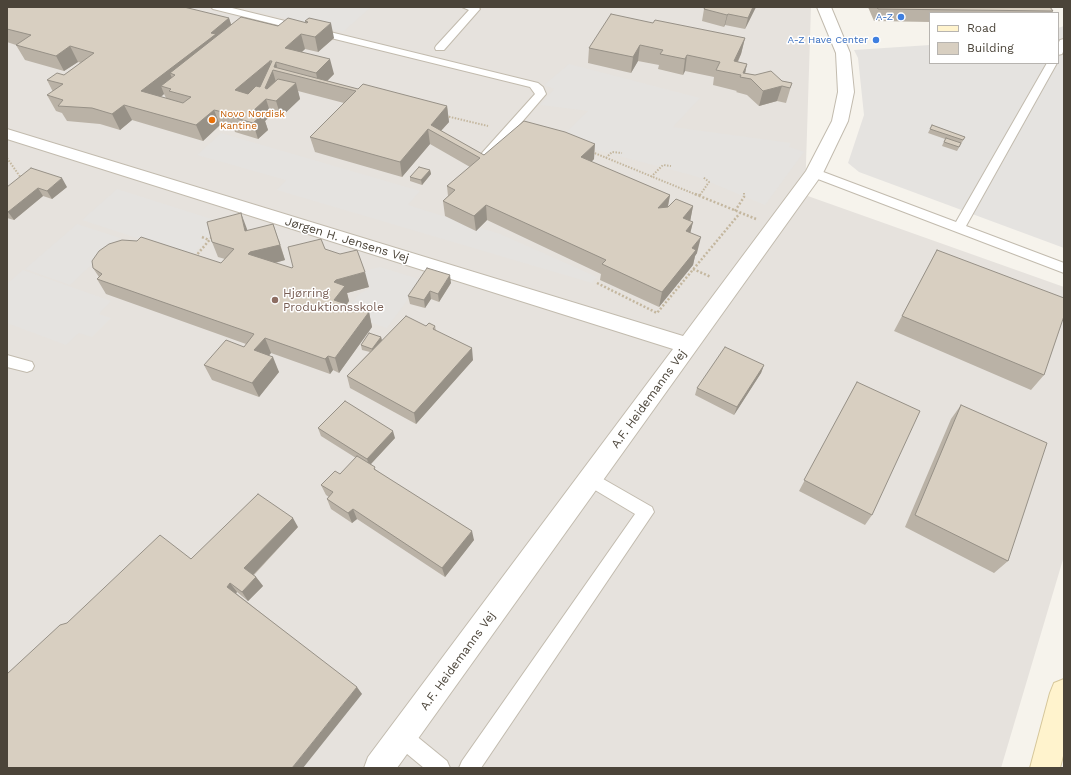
<!DOCTYPE html>
<html>
<head>
<meta charset="utf-8">
<style>
	body { margin:0 }
	#map { position:relative; width:1071px; height:775px; overflow:hidden; background:#f6f3ec; font-family:"Work Sans",sans-serif }
	canvas { display:block }
	.frame { position:absolute; inset:0; border:8px solid #4b4439; pointer-events:none }
	.legend { position:absolute; left:929px; top:12px; width:130px; height:52px; box-sizing:border-box; background:#fff; border:1px solid #b7b4b0; margin:0; padding:5px 7px; list-style:none; font-size:12px; color:#4b4439 }
	.legend li { display:flex; align-items:center; gap:8px; height:20px }
	.legend b { width:20px; border:1px solid #b7b4b0 }
</style>
</head>
<body>
<div id="map">
<canvas width="1071" height="775"></canvas>
<div class="frame"></div>
<ul class="legend">
<li><b style="height:5px;background:#fff3cd"></b>Road</li>
<li><b style="height:11px;background:#d8cfc1"></b>Building</li>
</ul>
</div>
<script>
const ctx = document.querySelector('canvas').getContext('2d');
ctx.lineJoin = 'round';
function fill(path, color) { ctx.fillStyle = color; ctx.fill(path, 'evenodd'); }
const shape = rows => new Path2D(rows.map(r => 'M' + r).join(''));
function strokePath(path, color, width, dash) { ctx.strokeStyle = color; ctx.lineWidth = width; ctx.lineCap = dash ? 'butt' : 'round'; ctx.setLineDash(dash || []); ctx.stroke(path); }
function drawText(font, color, halo, rows, align = 'center') {
  ctx.font = font + ' "Work Sans",sans-serif'; ctx.lineWidth = 3; ctx.setLineDash([]); ctx.textBaseline = 'middle'; ctx.strokeStyle = halo; ctx.fillStyle = color; for (const [text, x, y, turn = 0] of rows) {
    ctx.save(); ctx.translate(x, y); ctx.rotate((+turn || 0) * Math.PI / 180); ctx.textAlign = isNaN(turn) ? turn : align; if (halo) ctx.strokeText(text, 0, 0); ctx.fillText(text, 0, 0); ctx.restore();
  }
}
fill(shape([
	[7,7,811,7,805,195,1064,287,1064,556,1001,768,7,768]
]), '#e6e2dd');
fill(shape([
	[239,7,371,7,343,32],
	[1064,26,1064,248,859,172,848,163,864,115,858,58,854,50,930,45,930,63,1058,63,1058,28],
	[569,64,700,98,673,127,791,143,789,147,804,152,765,205,695,176,558,140,588,111,540,105,554,89,544,85],
	[221,133,420,191,408,205,500,234,597,277,592,283,277,190,286,180,197,155],
	[117,189,224,223,192,256,82,220],
	[77,224,120,238,70,285,25,269],
	[380,267,422,280,387,328,343,314,359,294,370,288,364,271],
	[23,270,111,301,99,314,111,318,92,337,79,333,66,345,7,323,7,284]
]), '#e5e3e0');
const service = shape([
	[211,7,228,7,538,83,543,87,546,94,490,159,482,159,480,156,482,153,535,94,530,87,213,9,211,7],
	[462,7,478,7,480,9,444,50,436,50,435,48,436,46,469,10,462,7],
	[1064,39,1064,50,1062,54,1058,55,1058,44,1060,40,1064,39],
	[1047,63,1057,63,966,226,1064,263,1064,273,810,176,808,173,810,170,814,169,818,170,956,222,1047,63],
	[7,355,32,362,34,366,32,370,27,372,7,367,7,355],
	[591,472,652,507,654,512,481,768,459,768,462,761,635,514,585,484,583,479,585,474,591,472],
	[402,727,409,730,447,761,450,768,424,768,395,744,392,737,395,730,402,727]
]);
const minor = shape([
	[817,7,831,7,850,53,854,92,848,121,823,173,397,768,364,768,368,757,673,349,7,139,7,129,683,336,806,171,832,121,838,92,836,53,817,7]
]);
const secondary = shape([
	[1064,679,1064,752,1060,768,1030,768,1050,693,1054,683,1064,679]
]);
strokePath(service, '#c2bbae', 2);
strokePath(minor, '#c2bbae', 2);
strokePath(secondary, '#d6c79b', 2);
strokePath(shape([
	[446,116,488,126],
	[592,152,697,195],
	[7,158,21,178],
	[606,158,612,152,622,153],
	[651,177,663,165,671,166],
	[744,193,744,195],
	[700,195,709,182,703,177]
]), '#c4b79f', 2, [1.5, 1.5]);
strokePath(shape([
	[695,194,756,219],
	[699,196,700,194],
	[735,211,744,197,744,194],
	[202,237,209,240],
	[195,257,212,237],
	[693,269,711,277],
	[597,283,657,313,740,213]
]), '#c4b79f', 2.5, [2, 2]);
fill(service, '#fff');
fill(minor, '#fff');
fill(secondary, '#fff3cd');
fill(shape([
	[7,7,229,18,231,25,278,26,305,22,305,21,309,18,334,38,318,52,305,49,302,52,334,74,327,81,358,89,447,106,449,122,441,131,484,155,594,159,591,162,670,195,668,207,693,206,690,221,693,222,690,233,697,253,695,256,693,265,659,307,600,280,601,274,487,220,476,231,445,216,443,201,448,196,447,186,470,167,430,144,402,177,315,152,310,137,344,103,298,91,300,99,281,117,271,115,265,121,268,130,258,139,235,132,234,129,220,125,203,141,132,120,120,130,100,124,67,121,62,113,56,111,47,95,53,92,47,80,64,75,81,63,78,62,64,71,25,60,16,45,7,42],
	[164,94,166,98,161,97],
	[705,7,756,7,745,29,725,25,724,27,702,21,704,9],
	[868,7,1050,7,1053,11,1052,13,930,13,930,22,874,21],
	[653,23,745,38,741,54,738,62,747,64,745,73,792,83,786,103,777,101,759,106,747,95,736,92,737,91,713,85,714,77,685,71,683,75,658,69,659,65,638,61,631,73,588,63,589,48],
	[932,125,965,137,957,151,942,146,945,139,928,133],
	[430,170,431,174,422,185,410,181,410,177],
	[7,187,67,187,52,199,43,196,14,220,7,218],
	[247,231,279,240,285,260,275,263,292,268,325,249,369,287,347,293,349,301,347,305,369,312,372,327,339,373,333,370,330,374,271,353,269,355,279,372,259,397,212,380,204,365,244,347,246,344,106,294,97,279,99,277,93,268,221,263,225,259,218,257,212,242],
	[937,250,1044,375,1031,390,894,331],
	[451,283,439,302,431,299,425,308,410,304,408,296],
	[426,326,435,326,436,331,473,360,416,424,350,388,347,376,370,352,362,350,361,345,381,337,382,340],
	[764,365,761,373,734,415,695,395,697,388],
	[857,382,872,515,865,525,799,491],
	[961,405,1008,561,994,573,905,527,951,419],
	[318,428,395,438,371,464,376,470,474,540,445,577,357,519,352,523,331,509,327,499,329,497,326,495,321,485,340,474,356,458,321,436],
	[298,527,254,575,256,577,263,586,248,601,237,592,236,593,362,694,67,623,191,559]
]), '#bab2a6');
fill(shape([
	[753,7,756,7,745,29,748,18],
	[728,14,725,25,724,27,727,15],
	[229,18,234,33,175,75,170,73,175,85,161,86,164,94,148,107,141,91,211,33],
	[331,23,334,38,318,52,315,37],
	[301,34,305,49,289,63,285,48],
	[745,38,741,54,732,73,734,61],
	[640,45,638,61,631,73,633,57],
	[70,46,78,62,64,71,56,56],
	[687,55,685,71,683,75,685,59],
	[330,59,334,74,325,83,318,82,316,73],
	[270,61,277,86,271,100,265,88,241,106,235,90],
	[276,62,278,72,274,67],
	[747,64,744,78,743,73],
	[296,83,300,99,281,117,276,101],
	[782,86,777,101,759,106,763,91],
	[266,99,271,115,265,121,268,130,258,139,253,123,253,111],
	[124,105,132,120,120,130,112,114],
	[447,106,449,122,438,134,431,125],
	[214,110,220,125,203,141,196,125],
	[428,129,430,144,402,177,400,162],
	[595,144,594,159,580,173,581,157],
	[430,170,431,174,422,185,421,180],
	[62,178,67,187,52,199,47,191],
	[38,188,43,196,14,220,8,212],
	[670,195,667,210,658,208],
	[486,205,487,220,476,231,474,216],
	[693,206,690,222,683,218],
	[241,213,247,229,251,247,245,231],
	[693,222,689,238,686,231],
	[273,224,285,260,256,268,248,254],
	[701,237,697,253,695,256,693,265,659,307,662,292,692,248],
	[365,272,369,287,347,293,349,301,338,315,334,300,334,282,336,280],
	[450,275,451,283,439,302,438,294],
	[430,291,431,299,425,308,424,300],
	[369,312,372,327,339,373,335,358],
	[381,337,382,341,373,353,372,349],
	[265,338,271,353,261,365,254,350],
	[472,348,473,360,416,424,414,413],
	[328,356,333,370,330,374,325,359],
	[273,357,279,372,259,397,252,383],
	[764,365,761,373,734,415,737,407],
	[393,431,395,438,369,466,367,459],
	[353,509,357,519,352,523,348,513],
	[293,518,298,527,251,577,244,568],
	[472,531,474,540,445,577,442,568],
	[256,577,263,586,248,601,242,592],
	[230,583,237,592,234,596,227,587],
	[357,687,362,694,303,768,292,768]
]), '#979187');
const building = shape([
	[7,7,184,7,229,18,211,33,216,34,141,91,183,103,191,97,169,91,171,89,161,86,175,75,170,73,241,17,278,26,288,18,307,23,308,22,305,21,309,18,331,23,315,37,301,34,285,48,330,59,316,73,276,62,274,67,358,89,363,84,447,106,431,125,484,155,524,121,565,132,595,144,581,157,670,195,658,208,668,207,676,199,693,206,683,218,693,222,686,231,701,237,692,248,696,250,662,292,602,264,606,260,486,205,474,216,443,201,455,190,447,186,480,158,428,129,400,162,310,137,356,91,273,70,265,88,267,89,278,79,296,83,276,101,266,99,253,111,263,114,253,123,229,116,231,114,214,110,196,125,124,105,112,114,92,108,58,106,63,100,47,95,63,84,47,80,57,73,64,75,94,53,70,46,56,56,16,45,31,35,7,29,7,7],
	[270,61,272,61,260,87,256,86,248,94,235,90,270,61],
	[705,7,753,7,748,18,728,14,727,15,704,9,705,7],
	[877,7,1050,7,1053,11,878,9,877,7],
	[611,14,653,23,655,20,745,38,734,61,747,64,743,73,755,75,771,71,782,81,792,83,790,88,782,86,763,91,751,79,740,77,741,75,716,70,720,62,687,55,685,59,660,54,663,50,640,45,633,57,589,48,611,14],
	[932,125,965,137,963,140,930,129,932,125],
	[946,138,961,143,959,147,944,142,946,138],
	[419,167,430,170,421,180,410,177,419,167],
	[31,168,62,178,47,191,38,188,8,212,7,211,7,187,31,168],
	[241,213,245,231,273,224,280,245,250,252,248,254,292,268,293,267,288,247,321,239,325,249,340,254,357,250,365,272,336,280,334,282,345,286,334,300,369,312,335,358,328,356,325,359,265,338,254,350,273,357,252,383,204,365,226,340,244,347,254,334,97,279,102,274,93,268,92,261,99,251,109,244,122,240,137,241,141,237,221,263,234,249,212,242,207,222,241,213],
	[937,250,1064,298,1064,316,1044,375,902,316,937,250],
	[427,268,450,275,438,294,430,291,424,300,408,296,427,268],
	[406,316,426,326,429,323,435,326,433,329,472,348,414,413,347,376,406,316],
	[369,333,381,337,372,349,361,345,369,333],
	[725,347,764,365,737,407,697,388,725,347],
	[857,382,920,411,872,515,804,480,857,382],
	[345,401,393,431,367,459,318,428,345,401],
	[961,405,1047,443,1008,561,915,515,961,405],
	[357,456,375,467,374,469,472,531,442,568,353,509,348,513,327,499,333,492,321,485,335,471,340,474,357,456],
	[258,494,293,518,244,568,256,577,242,592,230,583,227,587,357,687,292,768,7,768,7,674,60,625,67,623,160,535,191,559,258,494]
]);
fill(building, '#d8cfc1');
strokePath(building, '#979187', 1);
for (const [x, y, r, color] of [
	[901,17,4,"#3f7fe0"],
	[876,40,4,"#3f7fe0"],
	[212,120,4,"#e8710a"],
	[275,300,4,"#8d6e63"]
]) { const dot = new Path2D(); dot.arc(x, y, r, 0, 2 * Math.PI); ctx.fillStyle = color; ctx.fill(dot); strokePath(dot, '#fff', 1.5); }
drawText('10px', '#366cbe', '#fff', [
	["A-Z",893,17],
	["A-Z Have Center",868,40]
], 'right');
drawText('10px', '#c56008', '#fff', [
	["Novo Nordisk",220,114],
	["Kantine",220,126]
], 'left');
drawText('12px', '#4b4439', '#fff', [
	["Jørgen H. Jensens Vej",347,240,17],
	["A.F. Heidemanns Vej",649,399,-54],
	["A.F. Heidemanns Vej",458,661,-54]
]);
drawText('12px', '#785e54', '#fff', [
	["Hjørring",283,293],
	["Produktionsskole",283,307]
], 'left');
</script>
</body>
</html>
